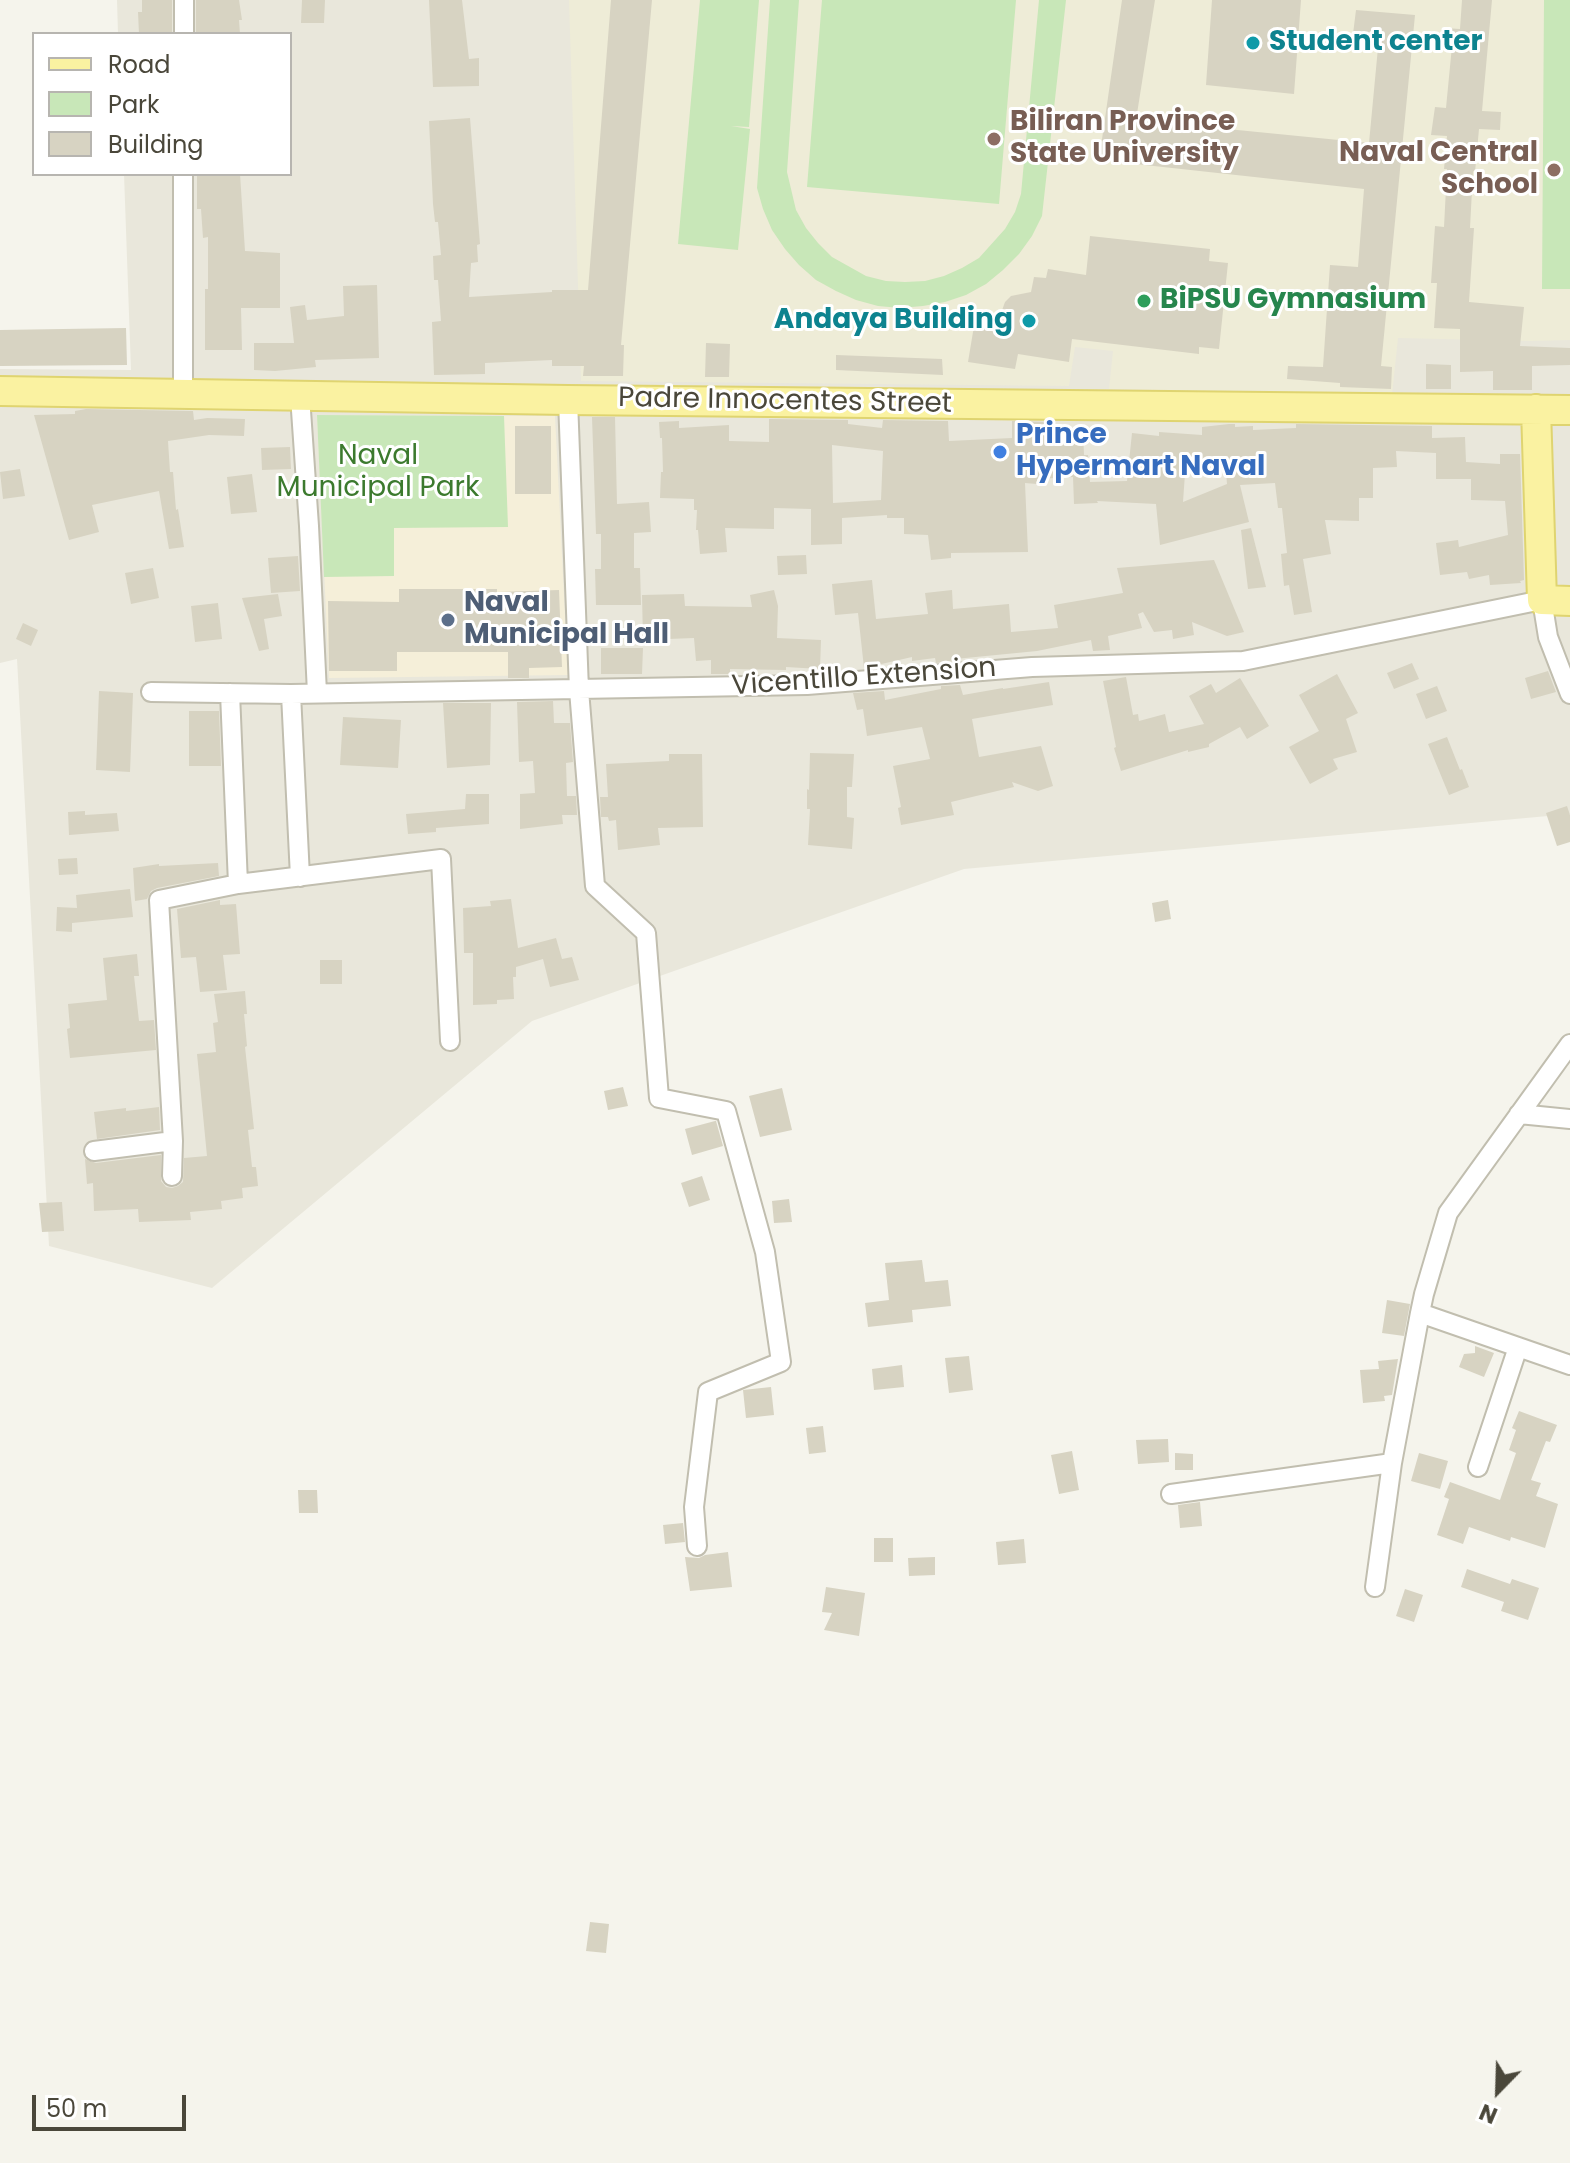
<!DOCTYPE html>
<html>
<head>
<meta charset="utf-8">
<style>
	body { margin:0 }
	#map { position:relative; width:1570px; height:2163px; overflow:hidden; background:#f5f4ec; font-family:Poppins,sans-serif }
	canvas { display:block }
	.legend { position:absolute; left:32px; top:32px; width:260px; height:144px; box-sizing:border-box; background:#fff; border:2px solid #b7b5b0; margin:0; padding:10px 14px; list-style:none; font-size:24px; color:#4a473a }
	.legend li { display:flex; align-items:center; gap:16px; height:40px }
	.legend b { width:40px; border:2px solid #b7b5b0 }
	.north { position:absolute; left:1458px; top:2051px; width:80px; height:80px; -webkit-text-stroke:6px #fff; paint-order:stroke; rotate:203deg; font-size:22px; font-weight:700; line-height:32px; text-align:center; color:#4a473a }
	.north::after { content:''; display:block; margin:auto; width:28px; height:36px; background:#4a473a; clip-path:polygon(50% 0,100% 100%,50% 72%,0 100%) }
	.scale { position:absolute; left:32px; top:2095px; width:154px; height:36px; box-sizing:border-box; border:4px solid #4a473a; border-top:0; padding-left:10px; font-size:24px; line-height:28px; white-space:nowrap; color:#4a473a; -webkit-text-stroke:6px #fff; paint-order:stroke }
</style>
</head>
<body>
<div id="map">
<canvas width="1570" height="2163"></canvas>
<ul class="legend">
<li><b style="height:10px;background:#faf2a1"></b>Road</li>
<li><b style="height:22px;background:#c8e7b8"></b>Park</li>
<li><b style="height:22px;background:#d7d3c2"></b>Building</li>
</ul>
<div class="north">N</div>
<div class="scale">50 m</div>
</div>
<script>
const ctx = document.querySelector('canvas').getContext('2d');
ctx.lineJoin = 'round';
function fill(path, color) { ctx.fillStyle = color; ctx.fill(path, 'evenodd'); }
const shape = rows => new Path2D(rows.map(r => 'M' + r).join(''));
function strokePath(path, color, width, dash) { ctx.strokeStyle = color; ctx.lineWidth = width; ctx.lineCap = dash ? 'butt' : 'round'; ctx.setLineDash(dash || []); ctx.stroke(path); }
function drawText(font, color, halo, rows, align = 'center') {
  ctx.font = font + ' Poppins,sans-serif'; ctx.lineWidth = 6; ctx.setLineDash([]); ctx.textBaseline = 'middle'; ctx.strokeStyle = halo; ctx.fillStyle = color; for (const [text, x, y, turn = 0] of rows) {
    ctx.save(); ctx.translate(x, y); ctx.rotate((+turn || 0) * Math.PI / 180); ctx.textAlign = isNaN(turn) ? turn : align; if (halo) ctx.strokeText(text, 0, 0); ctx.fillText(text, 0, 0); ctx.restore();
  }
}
fill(shape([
	[117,0,1570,0,1570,814,964,869,532,1021,212,1288,49,1246,17,659,0,663,0,369,131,370,124,174,290,174,290,34,118,34]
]), '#e9e7db');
fill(shape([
	[317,415,555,416,568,675,329,678]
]), '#f5efd9');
fill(shape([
	[569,0,1570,0,1570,340,1530,341,1398,338,1392,395,1109,389,1113,351,1075,347,1069,386,581,381]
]), '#eeecd7');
fill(shape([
	[700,0,759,0,749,127,731,126,750,129,738,250,678,244],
	[770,0,799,0,787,172,796,210,806,228,818,243,832,257,866,276,886,281,905,282,925,281,944,276,962,268,979,258,1005,229,1015,212,1021,194,1039,0,1066,0,1042,216,1032,236,1019,254,1003,270,986,284,966,295,945,302,923,306,900,308,878,306,856,300,836,291,816,280,799,265,785,249,772,230,763,209,757,188],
	[822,0,1016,0,999,204,807,187],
	[1544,0,1570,0,1570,289,1542,289],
	[317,415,504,416,508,527,394,528,394,576,324,577]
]), '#c8e7b8');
fill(shape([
	[142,0,172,0,172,34,139,34,138,12,142,12],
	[196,0,239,0,242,20,239,20,240,34,196,34],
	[302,0,325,0,324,23,301,23],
	[429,0,462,0,469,59,479,58,479,86,433,87],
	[611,0,652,0,621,345,624,345,623,376,583,376,584,366,552,366,552,360,485,363,485,374,434,375,432,322,441,321,438,280,434,280,433,256,441,255,438,222,435,222,433,204,429,121,470,118,480,244,477,245,478,262,471,263,469,297,552,292,552,290,588,290],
	[1122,0,1155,0,1136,120,1369,143,1379,37,1353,34,1356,10,1415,15,1381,366,1392,367,1391,389,1340,387,1340,383,1287,379,1288,366,1323,367,1330,265,1358,267,1364,189,1099,160],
	[1212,0,1301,0,1294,94,1206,85],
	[1462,0,1492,0,1482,111,1501,112,1500,130,1479,129,1475,172,1473,171,1470,228,1474,228,1469,302,1524,307,1520,346,1570,348,1570,365,1532,366,1532,390,1493,390,1493,371,1460,372,1460,329,1434,328,1437,283,1431,283,1435,226,1444,227,1447,169,1444,169,1447,136,1431,135,1435,107,1446,108,1452,46,1442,45,1444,28,1460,29],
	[197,174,240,174,245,251,280,253,280,308,241,308,242,350,205,350,205,289,208,289,208,237,203,238,201,209,197,209],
	[1090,236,1210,249,1209,261,1228,263,1219,349,1199,347,1199,354,1072,339,1069,362,1018,354,1015,369,968,362,974,326,984,327,985,315,1000,316,1005,302,1011,296,1031,292,1034,277,1046,278,1048,269,1086,275],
	[377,285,379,358,315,360,316,367,275,371,254,370,254,343,294,343,290,307,305,305,307,320,344,316,343,286],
	[126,328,127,365,0,366,0,330],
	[706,343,730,344,729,377,705,377],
	[836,355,942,359,943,375,836,370],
	[1426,364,1451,365,1451,389,1426,389],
	[86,409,193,411,194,420,207,418,245,419,244,436,209,435,168,441,170,472,173,472,176,510,178,509,184,547,169,549,159,491,92,505,99,532,69,540,34,415,75,414,75,411],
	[592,417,615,417,617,504,649,502,651,532,634,533,634,568,640,568,641,605,596,605,595,569,601,569,601,534,596,534],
	[769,419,848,420,848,424,882,428,883,420,948,421,949,441,1012,438,1012,421,1052,422,1052,432,1083,431,1084,455,1088,455,1090,482,1127,481,1132,433,1159,436,1159,432,1202,435,1202,427,1229,424,1235,424,1235,427,1253,426,1253,430,1296,428,1296,424,1432,426,1432,438,1465,437,1466,462,1500,464,1500,454,1520,454,1524,580,1520,581,1521,583,1490,585,1489,575,1469,579,1467,572,1440,575,1436,543,1458,540,1459,547,1508,535,1505,501,1471,500,1471,479,1436,479,1436,453,1396,451,1397,467,1373,468,1373,498,1359,498,1359,521,1325,520,1331,554,1303,559,1312,612,1294,615,1289,585,1284,586,1281,554,1287,553,1282,508,1278,508,1275,483,1240,485,1249,522,1160,545,1156,504,1097,501,1098,503,1074,504,1073,477,1037,479,1037,484,1025,483,1028,552,951,553,951,558,931,560,928,535,904,534,904,518,887,518,887,515,842,518,842,544,811,545,811,509,774,508,774,529,725,528,727,552,700,554,698,530,696,530,697,510,694,510,694,499,660,498,661,472,663,472,662,438,660,438,659,422,679,421,679,428,729,425,729,441,769,442],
	[832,445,883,451,881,500,833,503],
	[1186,459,1225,459,1227,484,1183,502],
	[515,426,551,426,551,494,515,494],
	[290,447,291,469,262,470,261,448],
	[20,469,25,496,3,499,0,472],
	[252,474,257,512,231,514,227,477],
	[1251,528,1266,587,1248,589,1241,530],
	[806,555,807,574,778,575,777,556],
	[298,556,300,591,271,593,268,558],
	[1214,560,1244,632,1227,636,1192,622,1194,635,1173,639,1172,630,1154,632,1143,612,1138,614,1142,628,1108,636,1110,650,1093,651,1091,640,1037,651,955,659,955,661,936,663,935,658,912,661,912,657,864,668,858,613,835,615,832,584,872,580,876,619,928,614,925,593,952,590,953,609,1009,604,1011,632,1058,628,1054,605,1123,593,1117,568],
	[153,568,159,598,131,604,125,573],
	[399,589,497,589,497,592,559,590,562,667,529,668,529,678,508,678,508,652,397,652,397,671,329,671,328,601,399,602],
	[774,590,778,606,777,638,821,640,820,669,786,667,786,670,730,669,730,674,711,674,711,660,696,661,694,638,643,640,642,595,684,594,685,606,752,607,750,595],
	[278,594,282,616,264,619,269,649,259,651,242,598],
	[218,603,222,639,195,642,191,606],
	[23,623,38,630,31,646,16,639],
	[601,648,643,648,642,674,601,674],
	[1412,663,1419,679,1394,689,1387,673],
	[1548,671,1556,692,1531,699,1525,678],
	[1337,674,1358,713,1346,719,1357,752,1333,759,1338,769,1310,784,1289,747,1319,731,1299,695],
	[1126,677,1133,715,1138,714,1139,721,1165,714,1169,732,1204,724,1189,696,1211,684,1216,693,1240,678,1269,726,1247,739,1240,727,1209,744,1209,747,1188,752,1188,750,1121,771,1114,748,1116,747,1103,681],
	[1049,682,1053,705,972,719,979,757,1041,746,1053,786,1038,791,1012,782,1014,787,951,802,954,815,901,825,898,808,901,807,893,766,930,759,922,727,867,736,863,709,857,710,853,693,884,691,885,700,941,689,941,686,960,685,963,695,1003,688,1003,689],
	[1437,686,1447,711,1426,719,1416,694],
	[99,691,133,693,130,772,96,770],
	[553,701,554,723,570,723,573,762,566,763,567,796,576,796,577,815,562,815,563,824,520,829,520,794,535,793,533,761,519,762,517,702],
	[443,703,491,703,490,765,447,768],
	[189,711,219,711,221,766,189,766],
	[343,717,401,720,398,768,340,765],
	[1447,737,1460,770,1462,769,1469,787,1449,795,1428,744],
	[810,753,854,754,852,787,847,787,847,817,854,818,852,849,808,845,810,809,807,809,807,789,809,790],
	[669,754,702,754,703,827,658,828,660,845,618,850,616,820,609,821,608,817,601,817,600,797,608,797,606,764,669,761],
	[466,794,489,794,489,824,436,828,436,832,408,834,406,814,465,809],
	[1567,806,1570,815,1570,842,1557,846,1546,813],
	[85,811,85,815,117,813,119,831,69,835,68,812],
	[77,858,78,874,59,875,58,859],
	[218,863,219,876,157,888,151,891,147,899,135,901,133,868,159,864,159,866],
	[130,889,133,917,72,923,72,932,56,931,57,907,77,908,76,895],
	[511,899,518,948,556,938,562,959,572,957,579,980,550,987,543,959,516,967,516,977,513,977,514,999,497,1000,497,1004,473,1005,473,953,464,953,463,908,491,906,490,901],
	[220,900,220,905,236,904,240,954,223,955,227,990,200,992,196,957,181,958,177,909],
	[1168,900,1171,919,1155,922,1152,903],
	[137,954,139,976,134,976,139,1021,154,1020,156,1050,70,1058,67,1029,70,1028,68,1004,107,1000,103,958],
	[320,960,342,960,342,984,320,984],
	[245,991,247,1014,244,1014,247,1046,245,1047,254,1129,248,1130,252,1167,256,1167,258,1186,242,1188,243,1198,221,1201,222,1209,190,1212,191,1220,139,1222,138,1209,94,1211,93,1183,87,1184,85,1159,96,1163,161,1155,161,1181,166,1187,172,1188,178,1186,183,1182,184,1158,207,1156,197,1054,216,1052,213,1023,218,1022,214,994],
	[623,1087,628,1106,608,1110,604,1091],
	[782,1088,792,1130,760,1137,749,1096],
	[159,1107,160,1130,97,1139,94,1112,126,1108,126,1111],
	[715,1121,716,1121,723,1146,692,1155,685,1129],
	[702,1176,710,1200,689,1207,681,1183],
	[789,1199,792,1222,774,1223,772,1201],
	[62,1202,64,1231,42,1232,39,1203],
	[922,1260,925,1282,948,1280,951,1306,912,1310,913,1322,868,1327,865,1303,889,1300,885,1263],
	[1387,1300,1410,1304,1404,1336,1382,1333],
	[1475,1346,1494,1353,1484,1377,1459,1367,1464,1354,1475,1353],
	[969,1356,973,1390,949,1393,945,1358],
	[1398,1359,1392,1395,1384,1396,1385,1401,1363,1403,1360,1370,1379,1369,1378,1361],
	[902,1365,904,1387,874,1390,872,1369],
	[771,1387,774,1415,746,1418,743,1390],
	[1519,1411,1557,1425,1550,1442,1546,1441,1531,1480,1541,1483,1536,1496,1558,1504,1545,1548,1511,1537,1510,1541,1469,1527,1463,1544,1437,1535,1449,1499,1444,1497,1450,1482,1500,1500,1516,1453,1509,1450,1516,1430,1512,1428],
	[823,1426,826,1452,809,1454,806,1428],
	[1168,1439,1169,1462,1138,1464,1136,1440],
	[1072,1451,1079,1490,1059,1494,1051,1455],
	[1175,1453,1193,1454,1193,1470,1175,1470],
	[1419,1453,1448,1461,1440,1489,1411,1481],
	[298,1490,317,1490,318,1513,299,1513],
	[1200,1502,1202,1526,1180,1528,1178,1505],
	[683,1523,685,1542,665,1544,663,1525],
	[874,1538,893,1538,893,1562,874,1562],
	[1024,1539,1026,1563,998,1565,996,1542],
	[728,1552,732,1587,690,1591,685,1557,699,1558,705,1555],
	[935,1557,935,1575,909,1576,908,1558],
	[1467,1569,1510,1584,1512,1579,1539,1588,1528,1620,1501,1611,1504,1602,1461,1587],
	[826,1587,865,1593,859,1636,824,1630,832,1613,822,1612],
	[1405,1589,1423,1595,1414,1622,1396,1616],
	[590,1922,609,1924,606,1953,586,1951]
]), '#d7d3c2');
const street = shape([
	[184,34,184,0],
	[183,394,183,174],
	[300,396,309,526,317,693],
	[568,400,579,690,595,886,646,933,659,1098,726,1111,765,1252,781,1362,708,1392,694,1507,697,1546],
	[151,692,291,694,807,685,1032,667,1243,661,1542,600,1548,637,1570,694],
	[230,693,238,884],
	[291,694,300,877],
	[1519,1114,1570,1119],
	[94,1151,173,1141],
	[172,1176,173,1141,159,900,238,884,441,859,450,1041],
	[1420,1313,1570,1365],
	[1478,1467,1518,1347],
	[1171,1494,1392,1463],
	[1375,1587,1392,1463,1420,1313,1424,1294,1448,1213,1570,1044]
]);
const primary = shape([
	[0,391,568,400,1570,410],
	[1536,409,1542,600,1570,601]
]);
strokePath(street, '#c1beaf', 22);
strokePath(primary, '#dfd470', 32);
strokePath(street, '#fff', 18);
strokePath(primary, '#faf2a1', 28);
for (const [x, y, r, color] of [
	[1253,43,8,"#0f9aa8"],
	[994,139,8,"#8d6e63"],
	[1554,170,8,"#8d6e63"],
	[1144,301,8,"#2e9e5b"],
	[1029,321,8,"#0f9aa8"],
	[1000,452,8,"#3f7fe0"],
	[448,620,8,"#5c6f8a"]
]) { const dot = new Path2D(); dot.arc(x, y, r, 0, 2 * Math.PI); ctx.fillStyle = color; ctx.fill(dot); strokePath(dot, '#fff', 3); }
drawText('bold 28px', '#0d838f', '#fff', [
	["Student center",1269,43],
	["Andaya Building",1013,321,"right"]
], 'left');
drawText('bold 28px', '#785e54', '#fff', [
	["Biliran Province",1010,123],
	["State University",1010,155],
	["Naval Central",1538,154,"right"],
	["School",1538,186,"right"]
], 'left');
drawText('bold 28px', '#27864d', '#fff', [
	["BiPSU Gymnasium",1160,301]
], 'left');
drawText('28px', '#4a473a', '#fff', [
	["Padre Innocentes Street",785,402,1],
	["Vicentillo Extension",864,678,-4]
]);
drawText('bold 28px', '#366cbe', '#fff', [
	["Prince",1016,436],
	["Hypermart Naval",1016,468]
], 'left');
drawText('28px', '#3c7a2e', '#fff', [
	["Naval",378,457],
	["Municipal Park",378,489]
]);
drawText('bold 28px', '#4e5e75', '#fff', [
	["Naval",464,604],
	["Municipal Hall",464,636]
], 'left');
</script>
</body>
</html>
